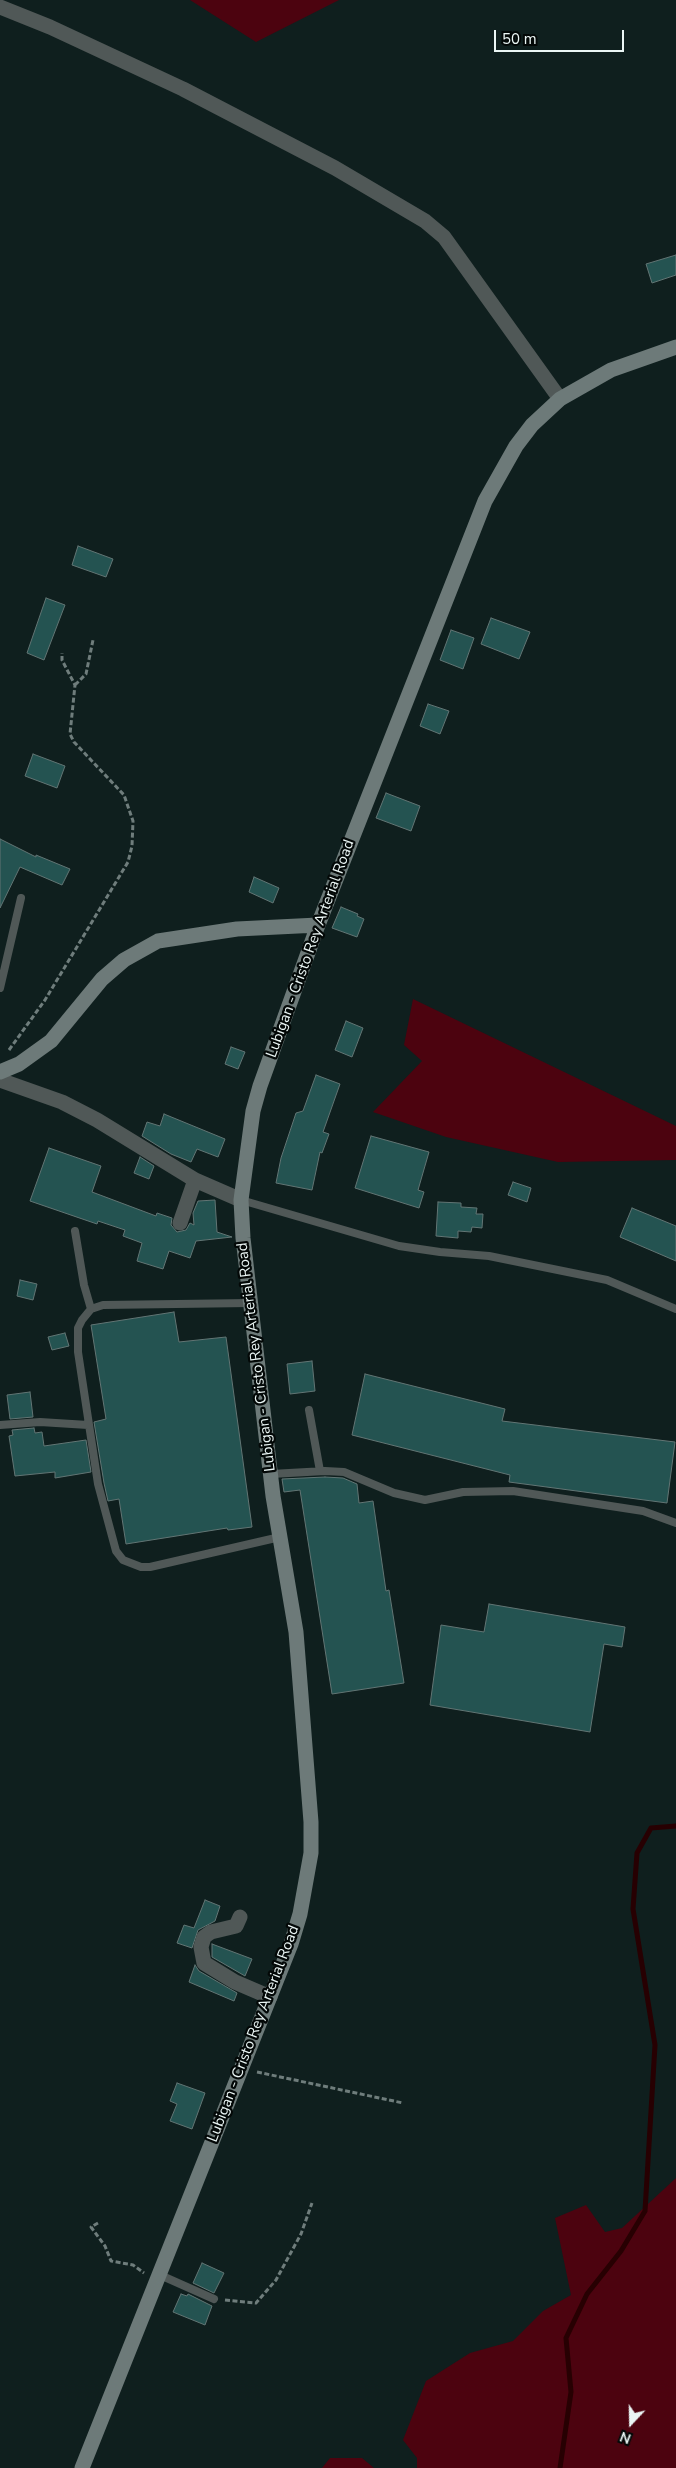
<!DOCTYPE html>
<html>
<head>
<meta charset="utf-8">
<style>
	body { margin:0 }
	#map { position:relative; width:676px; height:2468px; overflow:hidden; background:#0f1f1e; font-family:"Nunito Sans",sans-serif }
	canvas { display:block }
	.north { position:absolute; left:606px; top:2398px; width:50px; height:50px; -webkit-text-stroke:4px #030807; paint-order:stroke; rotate:201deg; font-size:14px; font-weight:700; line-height:20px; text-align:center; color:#ebf6f5 }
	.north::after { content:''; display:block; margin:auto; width:18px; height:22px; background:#ebf6f5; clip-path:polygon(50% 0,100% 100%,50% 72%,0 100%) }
	.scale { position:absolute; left:494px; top:30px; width:130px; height:22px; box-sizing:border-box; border:2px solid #ebf6f5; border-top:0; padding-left:6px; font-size:15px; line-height:18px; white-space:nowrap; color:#ebf6f5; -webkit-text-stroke:4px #030807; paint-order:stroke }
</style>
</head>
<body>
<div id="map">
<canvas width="676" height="2468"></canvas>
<div class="north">N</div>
<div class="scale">50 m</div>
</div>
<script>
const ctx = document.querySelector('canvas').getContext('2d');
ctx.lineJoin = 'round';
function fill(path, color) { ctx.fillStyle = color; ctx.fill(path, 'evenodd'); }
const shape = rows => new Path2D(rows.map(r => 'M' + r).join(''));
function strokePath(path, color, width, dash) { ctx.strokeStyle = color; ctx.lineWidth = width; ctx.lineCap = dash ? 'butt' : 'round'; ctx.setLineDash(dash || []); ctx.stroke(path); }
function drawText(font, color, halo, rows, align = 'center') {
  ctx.font = font + ' "Nunito Sans",sans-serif'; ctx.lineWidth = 4.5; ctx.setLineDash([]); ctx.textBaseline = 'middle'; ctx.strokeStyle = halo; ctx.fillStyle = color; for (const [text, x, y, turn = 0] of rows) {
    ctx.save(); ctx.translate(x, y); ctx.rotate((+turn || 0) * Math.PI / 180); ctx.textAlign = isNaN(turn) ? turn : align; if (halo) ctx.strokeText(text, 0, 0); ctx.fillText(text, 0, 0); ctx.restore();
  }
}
fill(shape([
	[190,0,339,0,256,42],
	[413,999,676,1126,676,1160,558,1162,446,1137,373,1112,422,1061,404,1045],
	[676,2178,676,2468,417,2468,417,2458,403,2440,426,2381,470,2353,513,2341,543,2311,571,2295,555,2218,586,2205,605,2232,622,2228],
	[330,2458,362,2458,374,2468,322,2468]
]), '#4c030f');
strokePath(shape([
	[560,2468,571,2392,566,2338,587,2294,621,2251,645,2211,655,2045,633,1909,637,1853,651,1828,676,1826]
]), '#270002', 5);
const building = shape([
	[676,255,676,275,652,283,646,264,676,255],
	[78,546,113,559,106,577,72,565,78,546],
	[46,598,65,605,44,660,27,653,46,598],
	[491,618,530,632,519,659,481,644,491,618],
	[451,630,474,638,463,669,440,660,451,630],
	[428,704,449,711,440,734,420,726,428,704],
	[33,754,65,766,57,788,25,776,33,754],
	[386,793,420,806,411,831,376,818,386,793],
	[0,839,36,857,36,855,70,869,62,885,20,867,0,908,0,839],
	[254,877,279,888,273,903,249,892,254,877],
	[341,907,358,914,357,916,364,919,357,937,332,928,341,907],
	[346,1021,363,1028,352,1057,335,1050,346,1021],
	[231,1047,245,1052,238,1069,225,1064,231,1047],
	[316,1075,340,1084,323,1132,329,1134,322,1153,320,1152,312,1190,276,1183,281,1158,296,1113,303,1111,316,1075],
	[164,1114,225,1139,218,1157,197,1149,191,1162,171,1154,142,1136,147,1122,160,1126,164,1114],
	[371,1136,429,1152,418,1190,424,1192,419,1208,355,1188,371,1136],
	[49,1148,101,1166,92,1192,156,1216,157,1213,172,1218,171,1225,177,1232,186,1230,190,1223,194,1225,193,1213,198,1201,215,1200,217,1232,232,1237,196,1241,190,1258,169,1251,163,1269,137,1261,142,1243,123,1236,125,1230,98,1221,97,1224,30,1201,49,1148],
	[140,1157,154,1166,149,1179,134,1173,140,1157],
	[513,1182,531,1188,527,1202,508,1195,513,1182],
	[438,1202,461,1203,461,1207,477,1208,476,1214,483,1214,482,1228,472,1227,471,1232,458,1231,458,1238,436,1236,438,1202],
	[632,1208,676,1226,676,1261,620,1237,632,1208],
	[20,1280,37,1284,33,1300,17,1296,20,1280],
	[174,1312,179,1342,226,1337,252,1527,228,1530,227,1528,126,1544,119,1499,108,1501,104,1483,94,1422,106,1419,91,1325,174,1312],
	[65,1333,69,1346,52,1350,48,1337,65,1333],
	[312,1361,315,1391,290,1394,287,1364,312,1361],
	[365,1374,505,1409,502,1421,675,1442,667,1503,509,1482,510,1475,352,1435,365,1374],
	[30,1392,33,1417,10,1419,7,1395,30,1392],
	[34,1428,35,1433,42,1432,44,1446,86,1440,91,1472,55,1478,55,1472,15,1476,9,1436,13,1435,12,1430,34,1428],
	[325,1477,343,1478,357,1484,359,1503,373,1501,386,1591,389,1590,404,1683,332,1694,300,1490,284,1492,282,1479,325,1477],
	[489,1604,625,1627,622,1647,604,1644,590,1732,430,1705,441,1625,484,1632,489,1604],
	[205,1900,220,1906,215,1921,198,1930,192,1948,177,1943,184,1925,194,1928,205,1900],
	[212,1944,252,1959,245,1976,212,1957,212,1944],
	[195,1965,199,1971,237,1993,234,2001,189,1982,195,1965],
	[177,2083,205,2093,192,2129,170,2121,177,2104,170,2101,177,2083],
	[202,2263,224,2273,214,2293,193,2283,202,2263],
	[181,2294,187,2296,188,2294,212,2306,205,2325,173,2312,181,2294]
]);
fill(building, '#245351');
strokePath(building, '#627574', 1);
strokePath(shape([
	[75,685,86,674,93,640],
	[9,1050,45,1000,128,862,132,846,133,821,124,795,74,742,70,734,75,685,62,660,62,653],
	[257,2072,403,2103],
	[98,2223,91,2227,105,2246,111,2261,133,2265,144,2273],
	[225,2300,256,2303,276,2280,301,2234,312,2203]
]), '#6f7d7c', 3, [5, 2.5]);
strokePath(shape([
	[0,988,21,898],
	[241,1200,399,1246,440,1252,489,1256,607,1280,676,1309],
	[75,1231,84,1285,91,1309],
	[250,1303,103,1305,91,1309,82,1320,78,1328,78,1352,98,1484,116,1551,123,1560,141,1567,150,1567,280,1537],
	[309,1410,320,1471],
	[0,1425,40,1422,88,1425],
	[271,1474,325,1471,344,1472,394,1493,425,1500,463,1492,513,1491,643,1511,676,1523],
	[160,2275,214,2299]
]), '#505857', 8);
strokePath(shape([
	[0,7,50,27,183,89,335,168,425,221,444,237,560,399],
	[0,1080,62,1102,97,1120,195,1180,241,1200],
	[180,1223,195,1180],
	[240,1917,236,1926,211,1932,204,1937,201,1947,204,1963,235,1982,270,1997]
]), '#505857', 15);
strokePath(shape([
	[0,1072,19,1064,51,1041,102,979,124,960,158,941,237,929,318,925],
	[82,2468,291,1944,300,1914,311,1853,311,1822,296,1632,273,1496,243,1238,241,1200,253,1111,260,1086,318,925,485,501,516,446,532,425,560,399,611,370,676,347]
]), '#6d7a79', 15);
drawText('15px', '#ebf6f5', '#030807', [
	["Lubigan - Cristo Rey Arterial Road",311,949,-70],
	["Lubigan - Cristo Rey Arterial Road",257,1357,-97],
	["Lubigan - Cristo Rey Arterial Road",254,2034,-69]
]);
</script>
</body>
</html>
